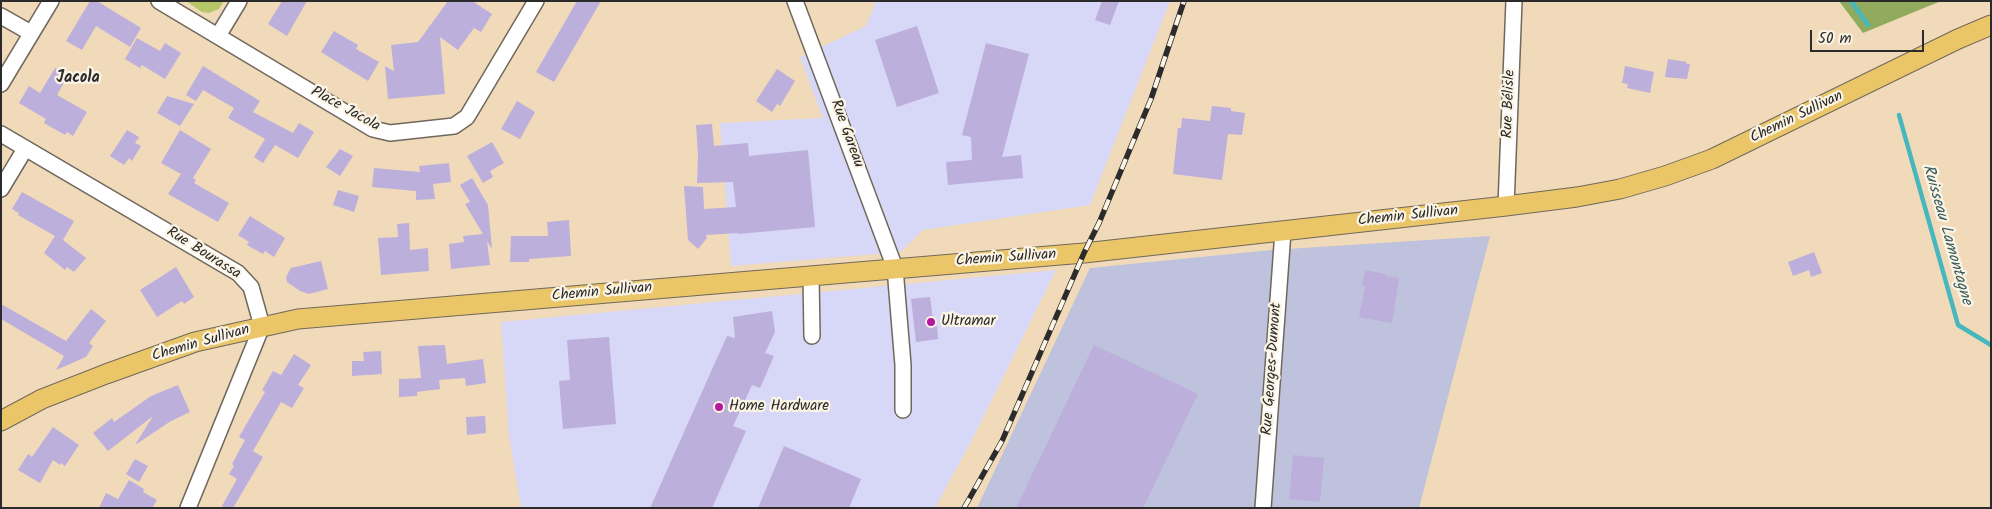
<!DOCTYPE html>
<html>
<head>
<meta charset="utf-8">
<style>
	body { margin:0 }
	#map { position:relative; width:1992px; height:509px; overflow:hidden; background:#f1daba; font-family:Kalam,sans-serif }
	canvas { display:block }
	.frame { position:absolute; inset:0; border:2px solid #2b2b2b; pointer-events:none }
	.scale { position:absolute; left:1810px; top:30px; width:114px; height:22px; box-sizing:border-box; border:2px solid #2b2b2b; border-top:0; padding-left:6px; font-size:15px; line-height:18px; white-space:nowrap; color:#2b2b2b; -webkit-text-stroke:4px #fcf5e5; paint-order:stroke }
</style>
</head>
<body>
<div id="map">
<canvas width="1992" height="509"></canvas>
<div class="frame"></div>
<div class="scale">50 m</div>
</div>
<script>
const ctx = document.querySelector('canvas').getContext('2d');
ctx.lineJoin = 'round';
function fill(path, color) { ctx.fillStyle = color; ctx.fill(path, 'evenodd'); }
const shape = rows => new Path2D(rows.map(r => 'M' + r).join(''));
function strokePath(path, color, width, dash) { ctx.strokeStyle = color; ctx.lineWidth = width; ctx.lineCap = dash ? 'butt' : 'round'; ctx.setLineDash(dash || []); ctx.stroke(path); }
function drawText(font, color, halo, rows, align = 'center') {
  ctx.font = font + ' Kalam,sans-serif'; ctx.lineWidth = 4.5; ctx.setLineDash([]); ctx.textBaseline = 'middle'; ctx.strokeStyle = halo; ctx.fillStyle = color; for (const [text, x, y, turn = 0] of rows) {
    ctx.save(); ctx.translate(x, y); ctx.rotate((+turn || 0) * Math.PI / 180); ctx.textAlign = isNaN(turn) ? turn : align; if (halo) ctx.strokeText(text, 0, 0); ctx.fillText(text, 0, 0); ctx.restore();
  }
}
fill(shape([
	[876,1,1170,1,1090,205,923,230,900,252,731,266,720,123,823,118,800,57,866,26],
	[1056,270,974,436,935,508,521,508,509,436,501,322]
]), '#d7d7f8');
fill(shape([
	[1490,236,1419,508,977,508,1090,268,1271,250]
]), '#bfc2dd');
fill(shape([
	[186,1,224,1,219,9,209,13,202,12]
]), '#b6c669');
fill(shape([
	[1839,1,1941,1,1863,33]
]), '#90ab5d');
strokePath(shape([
	[1851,1,1868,25],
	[1899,115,1958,325,1991,345]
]), '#47b7bd', 4.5);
fill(shape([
	[90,1,97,1,141,28,130,47,96,26,82,50,66,41],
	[282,1,307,1,287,36,268,24],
	[448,1,472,1,492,14,481,32,474,28,458,50,440,37,445,94,388,99,385,66,394,71,391,45,418,42],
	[577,1,601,1,554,82,536,72],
	[1102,1,1119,1,1110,25,1095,20],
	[917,26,939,93,897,107,875,40],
	[334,31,358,45,356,49,379,62,368,81,321,52],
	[137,38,160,51,165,43,181,53,165,79,142,65,140,68,125,59],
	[986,43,1029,54,1002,157,1021,155,1023,178,948,185,946,162,972,160,971,137,962,135],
	[1668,59,1687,62,1686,64,1690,64,1687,79,1665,77],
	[203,66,260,101,253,112,293,133,299,123,314,132,298,158,275,145,263,163,254,157,265,139,228,118,234,108,203,90,196,101,186,95],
	[1625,66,1654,72,1650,93,1627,88,1628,84,1622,83],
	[55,68,68,75,57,95,87,112,73,136,67,132,65,135,44,123,46,119,19,103,29,86,40,93],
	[777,69,795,81,780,106,777,104,772,112,756,101],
	[167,96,194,104,180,126,157,113],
	[517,101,535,112,520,139,501,129],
	[1212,106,1231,108,1231,111,1245,113,1242,135,1228,134,1222,180,1173,174,1178,128,1181,128,1182,118,1210,121],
	[712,124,714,146,748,143,749,156,808,150,815,227,738,234,738,233,706,235,707,238,698,249,688,240,684,186,703,187,704,209,736,207,733,182,697,183,698,154,696,125],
	[127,130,139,137,135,143,141,146,132,161,129,158,124,165,110,156],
	[180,130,211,149,193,178,196,180,194,183,229,203,218,222,168,194,181,174,161,163],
	[492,142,504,163,490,171,493,177,483,183,467,156],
	[340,149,353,156,340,176,326,167],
	[449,163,451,182,433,184,435,199,416,200,416,191,372,187,374,168,420,172,419,166],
	[472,178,488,205,492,249,487,241,490,265,451,269,449,244,464,242,463,236,483,234,465,204,470,202,460,185],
	[338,190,359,196,354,212,333,205],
	[22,192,74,221,63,240,86,258,74,272,67,267,65,270,44,253,55,236,18,215,19,213,12,209],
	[250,216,285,238,274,257,265,251,263,254,247,245,249,242,238,235],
	[569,220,571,256,529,259,529,262,510,262,511,236,548,236,547,222],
	[409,223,410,250,428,248,429,271,381,275,378,238,398,237,397,224],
	[1814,252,1822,273,1811,277,1809,270,1793,276,1788,262],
	[321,261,328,289,309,294,300,291,287,282,286,277,291,268],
	[176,267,194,297,184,304,182,301,157,317,140,290],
	[1365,270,1386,274,1386,276,1399,278,1392,323,1359,317,1365,286,1362,286],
	[930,297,934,327,937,326,938,339,916,342,911,299],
	[1,304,66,341,91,309,106,321,89,343,93,346,86,357,56,370,64,356,1,319],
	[772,311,775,332,765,353,774,356,760,388,752,385,733,426,746,431,712,508,650,508,727,336,735,338,733,317],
	[609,337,616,424,563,429,559,381,570,380,567,340],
	[445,345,447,364,483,359,486,383,466,386,465,378,439,380,440,389,417,392,417,396,399,397,399,379,421,378,418,346],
	[1094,345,1198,394,1143,508,1016,508],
	[381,351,382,374,352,376,352,361,364,361,363,352],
	[294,354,311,365,298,385,304,388,292,408,281,402,253,451,263,457,233,508,225,508,222,506,237,479,229,474,234,466,232,464,245,440,239,437,265,392,262,390,273,371,281,375],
	[178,385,190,412,171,421,135,445,153,416,108,451,93,433,112,418,114,422,151,396],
	[485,416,486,433,467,435,466,417],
	[53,427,79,445,65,466,61,463,60,465,53,460,40,483,18,470,28,454,32,457],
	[784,446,861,479,849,508,758,508],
	[1293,455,1324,458,1320,502,1289,499],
	[135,459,148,466,139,482,126,474],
	[129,480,144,489,143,492,157,500,152,508,99,508,106,493,118,499]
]), '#bcafdb');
const minor = shape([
	[159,1,373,129,390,133,454,126,467,117,536,1],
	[795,1,895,268,903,365,903,410],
	[1,16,31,33],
	[218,36,239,1],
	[1,84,51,1],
	[1,134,238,273,251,287,262,326,188,508],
	[1,189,25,149],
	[1506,206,1514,1],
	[811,275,812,336],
	[1263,508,1283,231]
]);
const major = shape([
	[1,421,42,399,106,374,195,342,298,319,1084,253,1506,206,1577,197,1620,189,1665,176,1712,159,1958,39,1991,25]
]);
strokePath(minor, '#70685d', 18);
strokePath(major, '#70685d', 21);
strokePath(minor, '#fff', 15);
strokePath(major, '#eac669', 19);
const rail = shape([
	[964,508,1002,441,1084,253,1099,223,1151,99,1184,1]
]);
strokePath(rail, '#2b2b2b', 5.5);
strokePath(rail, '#fcf5e5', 4, [11]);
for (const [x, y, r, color] of [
	[931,322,5,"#b5179e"],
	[719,407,5,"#b5179e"]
]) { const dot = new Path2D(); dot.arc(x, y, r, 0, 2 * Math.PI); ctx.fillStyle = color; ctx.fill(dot); strokePath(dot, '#fcf5e5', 2); }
drawText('15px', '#2b2b2b', '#fcf5e5', [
	["Rue Bélisle",1510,104,-88],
	["Place Jacola",345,110,29],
	["Chemin Sullivan",1797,118,-26],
	["Rue Gareau",846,134,70],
	["Chemin Sullivan",1408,217,-6],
	["Rue Bourassa",203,254,32],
	["Chemin Sullivan",1006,259,-4],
	["Chemin Sullivan",602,293,-5],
	["Chemin Sullivan",201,344,-16],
	["Rue Georges-Dumont",1273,369,-86]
]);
drawText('15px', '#2b2b2b', '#fcf5e5', [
	["Ultramar",941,322],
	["Home Hardware",729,407]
], 'left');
drawText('bold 16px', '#2b2b2b', '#fcf5e5', [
	["Jacola",78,79]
]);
drawText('italic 16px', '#355c5e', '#fcf5e5', [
	["Ruisseau Lamontagne",1946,235,74]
]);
</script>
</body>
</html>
